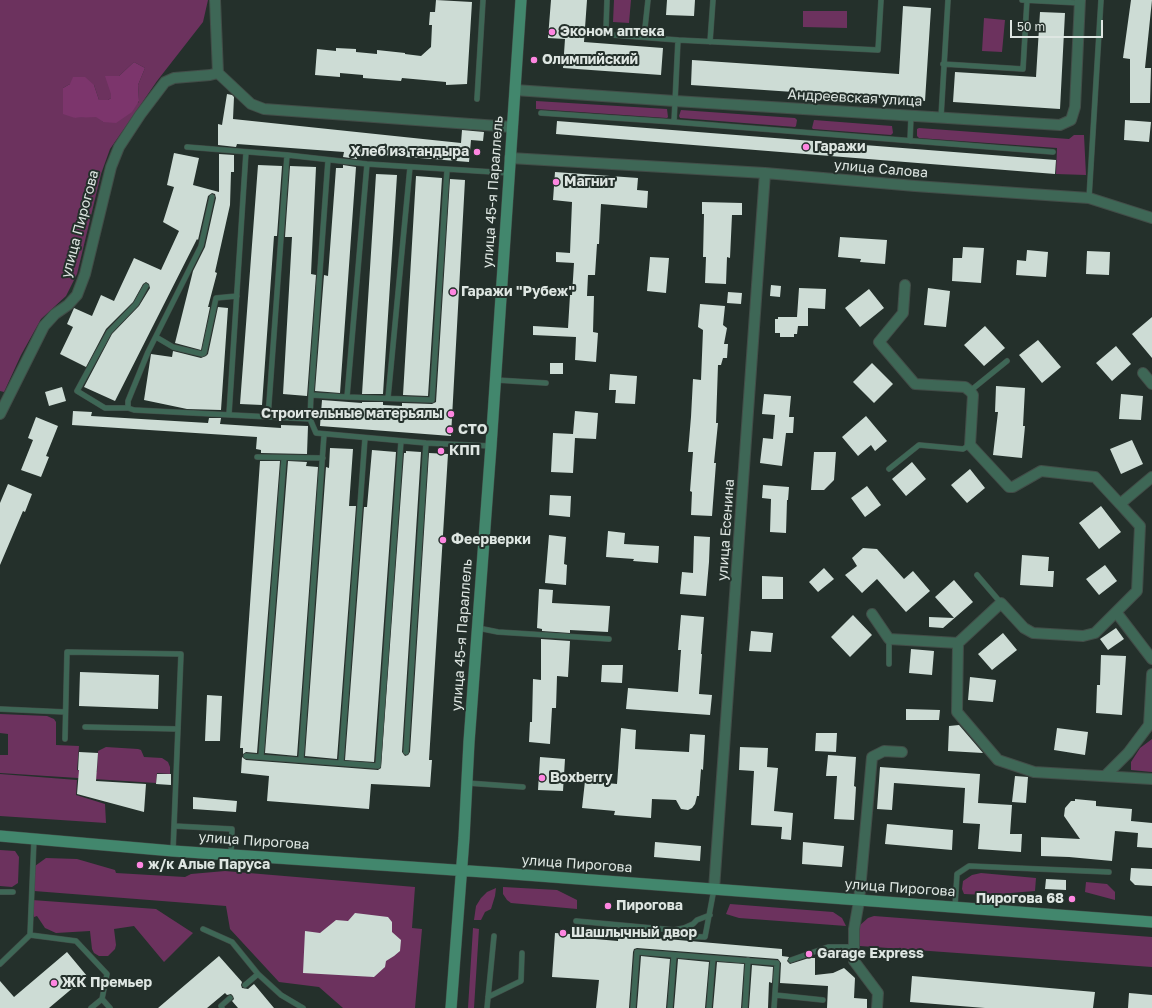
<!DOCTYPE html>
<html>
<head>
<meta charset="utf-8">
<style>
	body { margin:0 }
	#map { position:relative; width:1152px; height:1008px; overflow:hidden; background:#24302b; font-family:"Golos Text",sans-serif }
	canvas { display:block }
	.scale { position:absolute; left:1010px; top:20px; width:93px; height:18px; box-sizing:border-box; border:2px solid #dee6e2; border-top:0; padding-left:5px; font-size:12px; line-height:14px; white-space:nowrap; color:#dee6e2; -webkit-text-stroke:3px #24302b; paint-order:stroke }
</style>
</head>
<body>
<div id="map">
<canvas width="1152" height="1008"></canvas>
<div class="scale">50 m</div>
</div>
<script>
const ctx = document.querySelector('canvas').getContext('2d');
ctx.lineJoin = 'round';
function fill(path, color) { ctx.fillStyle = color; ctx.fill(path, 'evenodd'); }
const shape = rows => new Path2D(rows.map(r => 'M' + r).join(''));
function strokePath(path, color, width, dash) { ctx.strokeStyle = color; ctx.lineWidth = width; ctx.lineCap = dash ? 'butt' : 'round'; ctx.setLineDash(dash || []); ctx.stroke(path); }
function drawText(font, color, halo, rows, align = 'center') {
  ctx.font = font + ' "Golos Text",sans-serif'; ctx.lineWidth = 4; ctx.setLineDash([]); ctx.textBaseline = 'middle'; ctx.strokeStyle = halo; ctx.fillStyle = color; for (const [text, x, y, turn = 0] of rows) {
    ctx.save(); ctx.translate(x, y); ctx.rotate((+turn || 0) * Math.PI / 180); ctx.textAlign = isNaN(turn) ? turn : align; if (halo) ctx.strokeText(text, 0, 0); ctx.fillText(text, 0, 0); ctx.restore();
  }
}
fill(shape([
	[0,0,208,0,203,22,157,81,110,149,101,174,77,274,66,296,41,319,21,355,4,392,0,391],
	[134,62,145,68,138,85,139,102,103,122,96,116,75,118,63,88,70,84,94,85,99,100,108,100,111,98,111,94,119,76],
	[614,0,631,0,629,23,613,22],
	[803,11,847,11,847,28,803,27],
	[984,18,1005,20,1002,52,982,51],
	[536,101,667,109,668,117,667,118,536,109],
	[681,110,795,118,797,120,796,126,795,127,680,118,679,116],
	[814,120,892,126,893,133,891,135,813,129,812,128],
	[919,128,1069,139,1074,135,1084,135,1086,175,1056,174,1057,148,919,138,917,136,917,129],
	[0,714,47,716,54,719,56,722,56,745,79,746,77,770,97,772,98,751,106,747,138,749,141,750,144,757,162,758,168,762,170,767,170,774,157,773,156,783,0,773,0,755,8,755,8,734,0,733],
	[1152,739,1152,772,1131,770,1131,762,1140,748],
	[0,774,77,780,76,795,105,804,106,823,0,816],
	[0,850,15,851,19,857,18,883,12,887,0,886],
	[46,858,77,859,115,870,116,873,185,877,191,874,225,871,415,887,412,928,422,929,415,1008,343,1008,319,987,279,982,230,929,226,906,34,891,35,866],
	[981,873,1036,878,1035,891,986,895,964,894,962,889,963,881,972,875],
	[1086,882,1107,884,1115,892,1115,900,1085,892],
	[503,887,557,890,577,900,577,909,511,903,507,900,503,894],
	[496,888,495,896,491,909,485,912,481,920,474,920,476,906,481,898,487,892],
	[32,900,156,909,193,933,164,962,134,926,114,929,116,945,115,949,108,956,99,956,94,953,92,949,90,931,56,933,45,928,37,916,34,917],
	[730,904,833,912,842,918,846,926,739,918,726,914],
	[874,916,1152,937,1152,967,860,946,858,930,859,926,868,918],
	[473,928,479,929,474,1008,468,1008]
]), '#6c325e');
fill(shape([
	[134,62,145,68,138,85,139,101,132,112,116,123,103,122,96,117,75,118,63,114,63,88,70,84,73,77,85,77,94,85,99,100,108,100,111,98,111,94,105,76,119,76]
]), '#7c356c');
fill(shape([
	[436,0,472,2,467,84,446,85,446,82,402,78,401,81,363,78,363,75,340,73,340,77,315,75,317,49,336,51,336,48,356,49,356,52,377,54,377,50,405,53,405,54,421,56,431,47,432,25,429,25,430,12,435,12],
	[551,0,587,0,584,42,663,48,661,75,563,68,565,39,548,38],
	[667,0,695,0,694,16,666,15],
	[1131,0,1152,0,1145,68,1151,68,1150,103,1130,103,1130,59,1123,58],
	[903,6,931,8,925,101,691,85,692,60,899,74],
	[1040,12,1065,13,1060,109,953,102,955,72,1036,77],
	[227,94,232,95,234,97,233,119,461,143,462,130,484,132,483,141,471,140,469,162,357,153,357,159,343,157,344,152,237,144,236,147,218,145,218,124,222,125],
	[1125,120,1151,122,1149,142,1124,140],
	[557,121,1056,160,1055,174,556,134],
	[174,153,199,158,193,185,219,192,219,154,234,155,234,172,231,172,230,205,215,272,217,273,208,307,210,307,201,350,175,343,193,271,205,247,216,198,215,194,212,193,208,196,198,240,197,239,115,401,84,387,112,334,139,306,150,288,149,284,146,282,143,284,133,302,106,329,86,367,60,354,73,327,67,324,74,308,92,316,101,295,114,301,134,258,161,270,179,231,163,222,174,187,167,185],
	[258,165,282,166,277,236,274,236,262,405,240,404],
	[343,165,356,167,340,393,315,391,324,275,328,276,336,168,343,168],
	[290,166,316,167,311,274,316,275,307,396,283,394,292,237,285,237],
	[555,172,638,178,637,190,648,191,647,208,601,204,599,244,597,244,595,275,588,275,587,296,594,296,593,332,598,333,596,362,575,360,576,337,533,335,533,326,568,328,570,295,572,295,574,263,556,262,556,252,570,253,572,202,553,200],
	[376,174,397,175,383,394,362,394],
	[416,176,442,178,428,396,403,395],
	[450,179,465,180,451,436,320,426,322,400,362,403,362,402,383,402,383,405,402,406,402,403,432,404,436,402],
	[702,202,742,203,742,215,732,215,730,258,727,257,726,284,705,283,706,257,703,257,704,214,702,214],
	[840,237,887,240,885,264,860,262,861,259,838,257],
	[963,247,984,248,981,283,952,281,953,258,962,258],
	[1027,250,1048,252,1046,277,1016,275,1017,260,1026,261],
	[1087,251,1110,252,1109,275,1086,274],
	[650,257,669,258,666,293,647,291],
	[771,285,781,286,780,297,770,296],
	[799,288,826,289,825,309,808,308,808,326,798,326,797,334,794,334,794,337,780,337,780,333,775,333,775,319,778,319,778,317,797,317],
	[928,288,950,291,946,327,924,325],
	[869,289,884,308,860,327,845,308],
	[728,292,742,293,741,304,727,303],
	[700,304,725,306,723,325,727,328,724,344,728,344,727,358,723,358,721,365,718,365,716,423,718,423,714,463,716,463,712,516,691,515,692,492,690,491,693,452,688,452,691,417,693,379,701,380,703,330,698,327],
	[218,307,228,308,221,410,187,409,144,400,151,354,172,357,173,351,201,358,206,356,208,354],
	[1152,317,1152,358,1132,334],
	[985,326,1005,348,984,366,964,345],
	[1038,340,1061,367,1042,383,1019,355],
	[1116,346,1131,364,1112,381,1096,363],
	[550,363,563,363,563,374,550,374],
	[872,363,893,384,874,403,853,382],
	[610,374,637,376,635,404,615,403,616,390,609,390],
	[996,386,1025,388,1023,426,1025,426,1022,458,993,455,998,412,995,412],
	[62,387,66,401,49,406,45,392],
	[764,394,791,396,789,417,794,417,793,433,786,433,782,466,760,463,763,438,773,439,775,415,762,414],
	[1121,394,1143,396,1141,420,1119,419],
	[73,411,92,412,91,416,208,423,209,418,221,418,220,424,281,428,281,425,308,426,307,454,261,453,261,450,256,449,257,437,72,425],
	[575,411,598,413,596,439,575,438,573,473,551,472,553,433,573,434],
	[866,416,887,441,875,451,871,445,858,456,842,437],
	[36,417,58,426,46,456,49,457,41,477,21,470,33,440,28,438],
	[1132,440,1143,464,1121,474,1110,449],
	[330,448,353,449,349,506,356,506,337,759,305,756,326,467,329,468],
	[372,450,396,452,374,762,345,760,364,507,367,507],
	[406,451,421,452,402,752,405,756,408,755,410,752,429,453,448,454,429,760,432,760,430,787,371,784,369,809,267,801,269,776,241,773,242,757,246,760,378,770,381,768,404,453,406,453],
	[814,452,836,452,834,480,824,490,811,490],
	[260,461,280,461,257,753,246,752,243,754,243,748,240,748],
	[288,461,307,462,306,466,318,467,297,756,265,753],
	[912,462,926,479,906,496,892,479],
	[970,469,985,488,967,503,951,485],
	[8,484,32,494,25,512,23,511,0,565,0,503],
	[763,485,789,487,788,500,787,500,786,533,770,532,771,499,762,498],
	[867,486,881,505,865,517,851,498],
	[550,495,571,496,570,517,549,515],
	[1101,506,1121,532,1099,549,1079,523],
	[608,531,625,533,624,544,659,546,658,563,633,561,634,559,606,557],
	[549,535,566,537,564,564,567,565,566,585,545,583],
	[694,536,710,537,709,562,706,596,680,594,682,572,693,573],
	[863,548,877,549,904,579,913,571,930,591,906,612,877,579,862,593,845,575,857,566,852,558],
	[1022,555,1049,557,1048,571,1054,571,1053,587,1020,585],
	[1105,565,1117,581,1099,595,1086,579],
	[824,568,834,579,818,592,809,582],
	[762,576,783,577,783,599,762,599],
	[954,580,973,602,943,628,929,627,929,617,954,618,935,597],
	[539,589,553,590,552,603,610,606,608,632,570,630,570,633,542,631,542,629,537,628],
	[681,615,704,617,701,654,702,654,699,694,712,695,710,715,626,709,628,688,678,692,681,650,678,650],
	[853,615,872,635,850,657,831,637],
	[1116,628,1124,639,1108,650,1100,639],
	[751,631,773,633,771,652,749,651],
	[1003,633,1017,650,992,670,978,654],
	[541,639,570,641,568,677,557,676,556,708,552,708,550,744,529,742,530,722,532,722,533,679,541,680],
	[911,649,934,651,932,675,909,673],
	[1101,655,1126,656,1122,715,1096,713,1097,685,1100,685],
	[602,665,623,665,622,683,601,682],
	[80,672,159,675,158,709,79,706],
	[970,677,996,680,993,702,968,700],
	[207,695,222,696,220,741,205,741],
	[906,709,940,710,939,720,906,720],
	[959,725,983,753,948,751,949,726],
	[621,728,636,730,635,749,689,752,690,734,705,735,703,770,701,769,699,796,697,796,695,804,692,808,688,810,681,809,676,800,652,799,651,818,614,815,615,811,582,808,585,781,617,784],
	[1057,728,1088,732,1085,755,1054,750],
	[816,733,837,733,836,752,815,751],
	[740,747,768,748,767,767,778,768,774,811,793,813,791,840,781,839,782,827,751,825,754,771,739,770],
	[79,752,98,753,96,781,146,784,144,812,77,794,79,770,78,770],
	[828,755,856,757,854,786,856,787,854,820,834,819,837,776,826,776],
	[540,757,565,759,563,791,538,790],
	[880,767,980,774,978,803,1012,805,1010,834,1022,834,1021,852,978,849,980,824,963,823,965,788,894,783,892,810,877,809],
	[157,774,171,774,171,785,156,784],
	[1015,776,1028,777,1026,803,1012,802],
	[193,797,237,801,236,812,193,809],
	[1075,799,1096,801,1096,806,1132,809,1131,821,1152,823,1152,848,1137,847,1138,833,1115,831,1112,861,1069,857,1041,856,1041,837,1080,839,1064,816,1065,808,1071,801,1075,801],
	[887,824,953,830,952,850,885,844],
	[655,842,701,846,700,861,654,857],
	[803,842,844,846,842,867,802,864],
	[1131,868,1152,869,1152,886,1135,885,1130,880],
	[1046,879,1066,880,1066,890,1045,889],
	[355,913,388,917,392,922,392,932,401,940,400,951,394,956,386,961,385,967,374,977,303,973,305,931,320,933,336,920,348,921],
	[555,933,584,935,583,938,618,941,618,936,632,936,782,949,782,956,789,957,787,961,790,964,809,958,815,958,815,975,833,973,844,968,855,978,854,998,867,999,867,1008,827,1008,828,986,780,983,781,963,778,959,637,948,634,949,633,952,629,1008,596,1008,599,980,552,977],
	[67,952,87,976,49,1008,0,1008,0,981,14,997],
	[219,956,242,982,241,985,242,988,248,989,254,984,274,1008,238,1008,232,1001,234,999,233,996,231,994,227,995,225,993,207,1008,158,1008],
	[641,956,670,959,666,1008,637,1008],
	[678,959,709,962,705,1008,674,1008],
	[717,962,744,964,741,1008,713,1008],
	[752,965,773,967,772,983,769,982,768,1008,749,1008],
	[912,976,1095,992,1093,1008,985,1008,910,1002],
	[1129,993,1152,995,1152,1008,1128,1008]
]), '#cddcd5');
const service = shape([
	[607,0,606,29,613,35,678,40,674,122],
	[1022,0,1080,3],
	[644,37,648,0],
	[678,40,878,50,881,0],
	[710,42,713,0],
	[943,64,1023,69,1027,0],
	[477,99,483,0],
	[541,113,674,122,1053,152],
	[941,117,948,0],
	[910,141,911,116],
	[187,147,287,155,367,164,509,173],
	[328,160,311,395,310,419,316,433,426,443,491,446],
	[1089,198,1101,0],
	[146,286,136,304,109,332,77,391,105,408,128,408,134,410,310,419],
	[156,337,173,347,202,354,204,353,216,298,237,296],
	[496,380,546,383],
	[970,391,1007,361],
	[311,395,347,397,432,400,447,170],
	[347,397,367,164],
	[388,398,410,167],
	[128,408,128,401,148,352,201,246,212,197],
	[229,414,246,152],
	[268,417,287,155],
	[257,457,323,458],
	[889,469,919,445,963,449,970,445],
	[977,575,1001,603],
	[478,628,498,632,609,639],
	[889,664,889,639],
	[0,709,65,712],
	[85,727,178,729],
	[65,739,67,652,181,654,173,851],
	[406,752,426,443],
	[246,756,378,766,401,441],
	[261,757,284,458],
	[301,759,324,435],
	[341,762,365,438],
	[467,783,523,787],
	[174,826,232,829,231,855],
	[0,892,13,892],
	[955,907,957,874,969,866,1109,872],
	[576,921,674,930,684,928,693,924,697,920,710,915],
	[203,929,232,942,258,974],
	[30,935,76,941,107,974,102,999,110,1008],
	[680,936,705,937,714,889],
	[791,960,828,947,853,947],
	[0,964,30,935,34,839],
	[245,985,258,974,281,995,303,1008],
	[775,995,823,1000],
	[488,997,521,981,522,953],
	[91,1008,102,999],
	[222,1008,221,1006,230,998],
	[487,1008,494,936],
	[633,1008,637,952,777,963,774,1008],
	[670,1008,674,955],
	[709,1008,713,958],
	[745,1008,748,960]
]);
const minor = shape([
	[215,0,218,73,251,104,264,109,512,127],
	[515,90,675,101,1060,125,1071,120,1075,107,1080,0],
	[510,158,765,173,915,186,1089,198,1152,218],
	[905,285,903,313,879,342,915,384,965,387,970,391,973,395,970,445,1009,487,1013,487,1041,471,1095,477,1120,504,1152,477],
	[1143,373,1152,384],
	[0,414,44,326,55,314,68,305,77,295,85,274,111,167,119,147,140,115,165,82,174,78,210,75,218,73],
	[1116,612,1152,659],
	[872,614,889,639,958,643,1001,603,1024,628,1033,633,1083,636,1095,633,1137,591,1140,526,1120,504],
	[958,643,957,712,998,760,1034,772,1152,779],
	[1106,775,1128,753,1149,725,1152,674],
	[714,889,765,173],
	[877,1008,878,993,854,961,854,929,859,901,872,757,884,751,902,752]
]);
const secondary = shape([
	[0,836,173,851,499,873,1152,922],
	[451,1008,464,838,469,742,491,446,521,0]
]);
strokePath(service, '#424d48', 6);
strokePath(minor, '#424d48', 12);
strokePath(secondary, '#424d48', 12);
strokePath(service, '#3e6756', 5);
strokePath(minor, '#3e6756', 10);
strokePath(secondary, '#42876d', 11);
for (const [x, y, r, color] of [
	[552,32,4,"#fe86e1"],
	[534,60,4,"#fe86e1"],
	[806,147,4,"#fe86e1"],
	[477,152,4,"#fe86e1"],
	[556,182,4,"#fe86e1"],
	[453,292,4,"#fe86e1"],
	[451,414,4,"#fe86e1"],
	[450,430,4,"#fe86e1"],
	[441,451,4,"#fe86e1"],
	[443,540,4,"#fe86e1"],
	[542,778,4,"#fe86e1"],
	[140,865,4,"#fe86e1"],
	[1072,899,4,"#fe86e1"],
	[608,906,4,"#fe86e1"],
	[563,933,4,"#fe86e1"],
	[809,954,4,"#fe86e1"],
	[54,983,4,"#fe86e1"]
]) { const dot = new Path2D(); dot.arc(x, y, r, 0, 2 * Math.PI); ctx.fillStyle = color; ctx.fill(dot); strokePath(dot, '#24302b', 1.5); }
drawText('bold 14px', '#dee6e2', '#24302b', [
	["Эконом аптека",560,32],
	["Олимпийский",542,60],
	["Гаражи",814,147],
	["Хлеб из тандыра",469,152,"right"],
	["Магнит",564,182],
	["Гаражи \"Рубеж\"",461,292],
	["Строительные матерьялы",443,414,"right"],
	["СТО",458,430],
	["КПП",449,451],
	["Феерверки",451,540],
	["Boxberry",550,778],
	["ж/к Алые Паруса",148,865],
	["Пирогова 68",1064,899,"right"],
	["Пирогова",616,906],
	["Шашлычный двор",571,933],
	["Garage Express",817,954],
	["ЖК Премьер",62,983]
], 'left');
drawText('14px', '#dee6e2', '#24302b', [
	["Андреевская улица",855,98,3],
	["улица Салова",881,169,5],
	["улица 45-я Параллель",493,192,-86],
	["улица Пирогова",80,224,-75],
	["улица Есенина",726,530,-86],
	["улица 45-я Параллель",462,635,-86],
	["улица Пирогова",254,841,4],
	["улица Пирогова",577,864,4],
	["улица Пирогова",900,888,4]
]);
</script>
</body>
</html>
